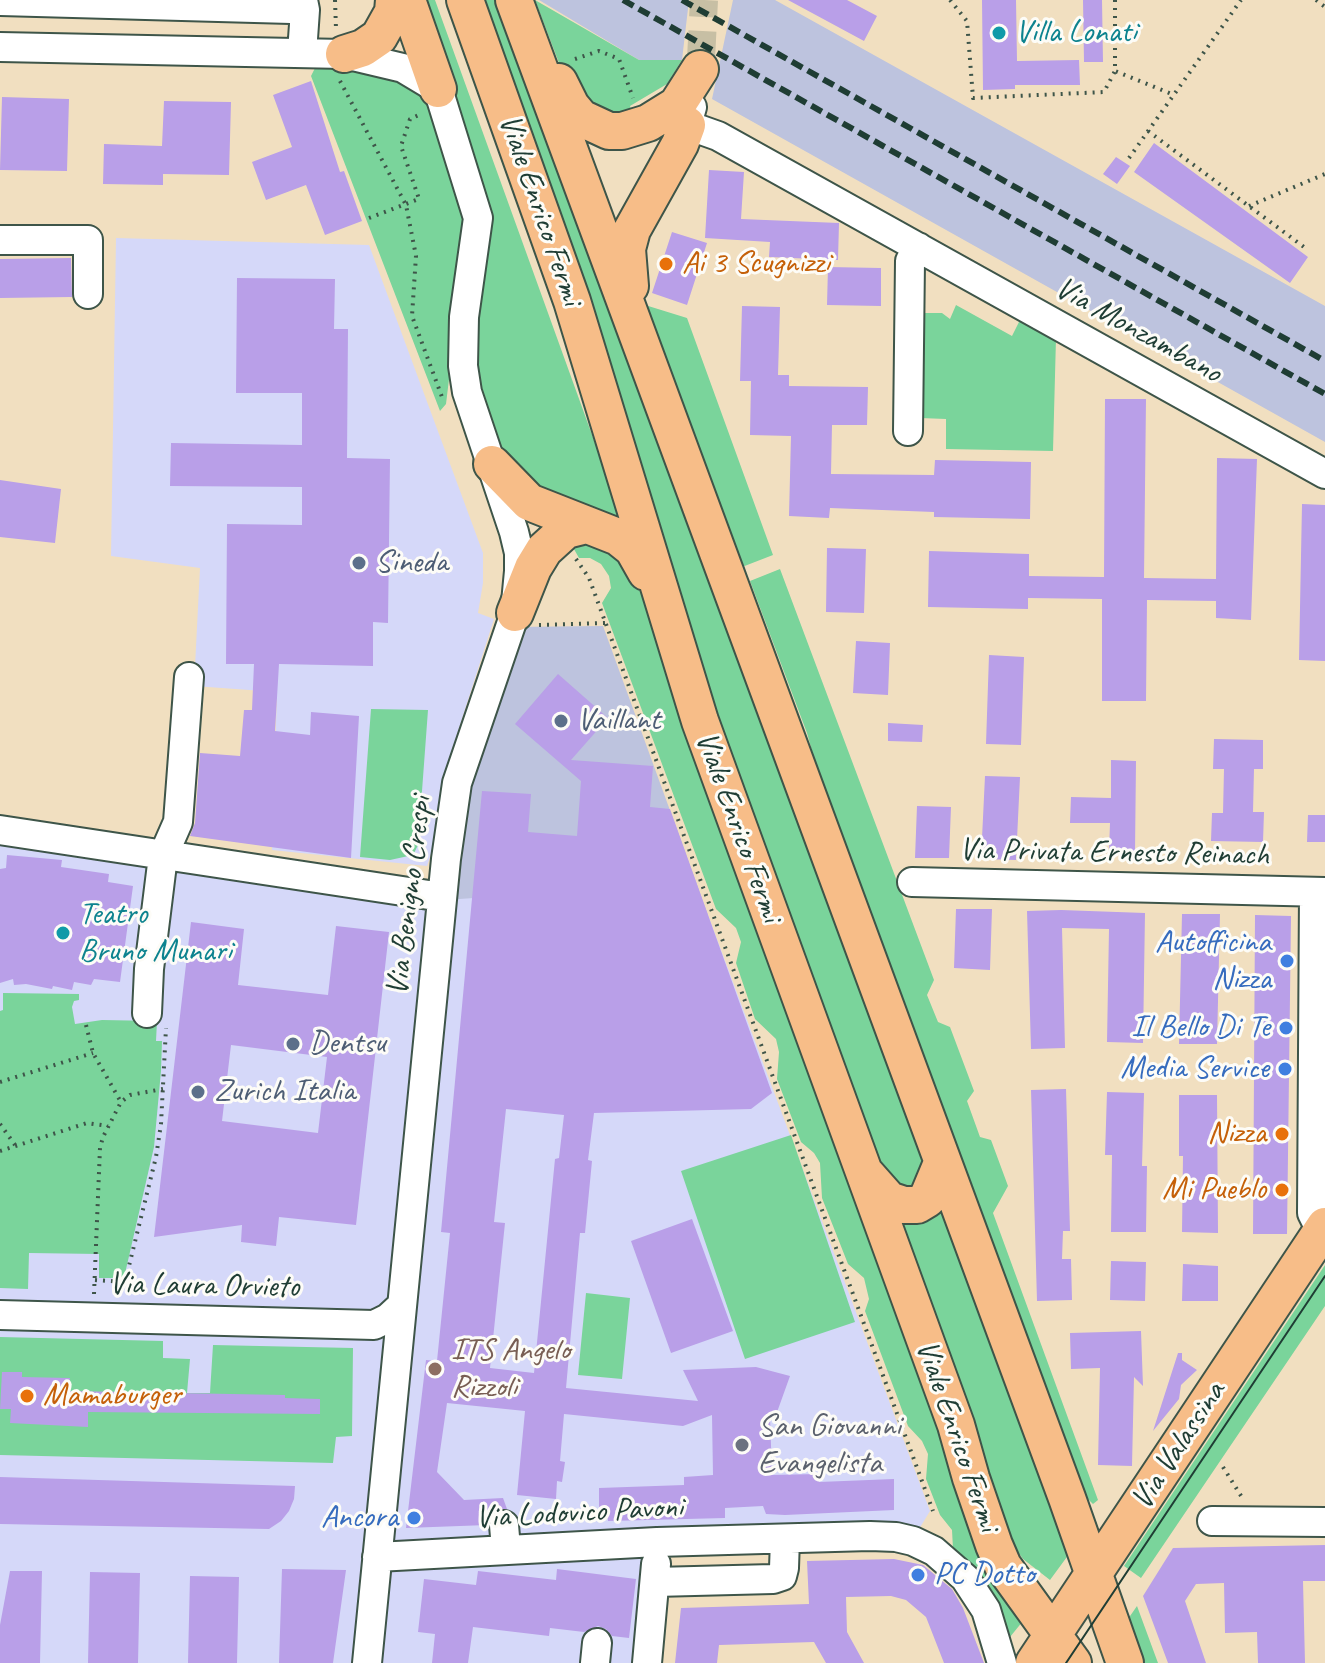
<!DOCTYPE html>
<html>
<head>
<meta charset="utf-8">
<style>
	body { margin:0 }
	canvas { display:block; background:#f1dfc0 }
</style>
</head>
<body>
<canvas width="1325" height="1663"></canvas>
<script>
const ctx = document.querySelector('canvas').getContext('2d');
ctx.lineJoin = 'round';
function fill(path, color) { ctx.fillStyle = color; ctx.fill(path, 'evenodd'); }
const shape = rows => new Path2D(rows.map(r => 'M' + r).join(''));
function strokePath(path, color, width, dash) { ctx.strokeStyle = color; ctx.lineWidth = width; ctx.lineCap = dash ? 'butt' : 'round'; ctx.setLineDash(dash || []); ctx.stroke(path); }
function drawText(font, color, halo, rows, align = 'center') {
  ctx.font = font + ' Caveat,sans-serif'; ctx.lineWidth = 6; ctx.setLineDash([]); ctx.textBaseline = 'middle'; ctx.strokeStyle = halo; ctx.fillStyle = color; for (const [text, x, y, turn = 0] of rows) {
    ctx.save(); ctx.translate(x, y); ctx.rotate((+turn || 0) * Math.PI / 180); ctx.textAlign = isNaN(turn) ? turn : align; if (halo) ctx.strokeText(text, 0, 0); ctx.fillText(text, 0, 0); ctx.restore();
  }
}
fill(shape([
	[116,238,369,245,483,553,483,583,478,613,494,619,444,775,437,836,427,866,272,850,277,692,194,686,200,568,111,556],
	[0,841,474,898,708,915,930,1511,913,1539,654,1538,642,1663,0,1663]
]), '#d5d8f9');
fill(shape([
	[539,0,689,0,682,60,639,60],
	[733,0,775,0,1325,306,1325,442,712,99],
	[603,626,708,915,534,901,474,898,445,900,448,866,513,627]
]), '#bdc3de');
fill(shape([
	[415,0,435,0,626,529,558,505,503,454,477,389,474,344,487,233,487,200],
	[476,0,500,0,928,1156,920,1187,884,1189,772,888],
	[535,0,639,60,682,60,667,84,630,106,633,117,599,115,567,84],
	[317,64,388,73,428,95,464,194,467,231,446,404,440,411,311,76],
	[645,305,687,318,773,555,742,567],
	[956,305,1012,336,1021,318,1056,338,1053,451,946,449,946,419,920,418,922,313,942,313,950,319],
	[604,541,645,590,934,1413,950,1471,975,1545,1023,1621,1010,1637,998,1607,953,1549,952,1530,940,1515,926,1479,928,1454,922,1441,908,1426,865,1311,869,1299,864,1278,848,1264,822,1198,820,1163,814,1153,801,1142,777,1079,779,1052,776,1039,755,1019,736,963,741,942,736,928,716,909,602,603,611,588,609,576,601,564,590,558,579,558,570,542],
	[780,569,934,980,927,995,938,1022,950,1027,974,1091,967,1101,980,1137,991,1140,1008,1186,993,1213,1098,1500,1093,1504,1084,1495,846,872,807,733,750,581],
	[371,709,428,710,418,845,413,855,390,860,360,857],
	[3,993,79,994,79,1000,74,1001,72,1007,75,1024,102,1020,157,1021,156,1041,162,1041,161,1071,154,1147,124,1278,99,1278,99,1254,29,1253,28,1289,0,1288,0,1011,3,1010],
	[791,1135,855,1322,745,1359,681,1171],
	[943,1198,1072,1550,1050,1580,1023,1559,1013,1545,1006,1528,897,1217],
	[1325,1265,1325,1306,1141,1578,1124,1566],
	[586,1293,630,1298,622,1379,578,1375],
	[0,1337,163,1341,163,1358,190,1359,187,1393,210,1393,213,1345,353,1348,352,1436,336,1437,333,1463,0,1455],
	[1137,1606,1158,1663,1144,1663,1128,1619]
]), '#7ad49b');
fill(shape([
	[788,0,847,0,877,16,864,41],
	[982,0,1016,0,1017,61,1079,60,1080,85,1015,85,1015,89,983,90],
	[1083,0,1102,0,1103,62,1084,62],
	[311,81,340,172,344,171,362,221,325,235,306,185,266,200,252,162,292,147,273,95],
	[2,97,69,99,67,171,0,170],
	[164,101,231,102,229,175,163,174,163,185,103,184,104,144,162,146],
	[1154,143,1308,257,1290,283,1134,172],
	[1116,157,1130,166,1117,184,1103,174],
	[709,170,744,172,741,219,839,223,838,260,769,257,770,242,705,238],
	[672,232,707,243,687,305,652,293],
	[71,258,72,297,0,298,0,259],
	[828,267,881,268,881,306,827,305],
	[237,278,335,279,334,329,348,329,347,458,390,459,388,623,373,622,373,666,279,664,275,731,310,735,311,712,359,716,351,858,190,836,195,823,200,753,240,756,244,710,252,710,254,664,226,664,227,524,302,525,302,487,170,486,171,443,302,445,302,393,236,393],
	[742,306,780,307,778,375,789,375,789,386,868,387,867,425,832,425,831,474,934,475,935,460,1031,462,1030,519,934,517,934,512,830,508,829,518,789,516,791,436,750,435,751,381,740,381],
	[1105,399,1146,399,1144,578,1216,579,1217,458,1257,459,1251,620,1216,618,1216,601,1147,600,1146,701,1102,701,1102,599,1028,598,1028,609,928,607,929,551,1029,554,1029,576,1104,577],
	[0,480,61,489,55,543,0,537],
	[1302,504,1325,505,1325,661,1299,660],
	[827,548,866,549,864,613,826,612],
	[856,641,890,643,888,695,853,693],
	[989,655,1024,657,1021,745,986,744],
	[558,674,608,718,571,760,653,766,650,807,670,809,772,1093,751,1109,594,1113,588,1160,592,1161,585,1233,580,1233,566,1388,698,1401,683,1370,756,1367,790,1376,776,1415,770,1416,772,1475,819,1474,819,1482,894,1479,894,1510,785,1515,766,1514,763,1506,725,1508,725,1518,608,1521,607,1507,599,1507,599,1488,684,1485,684,1477,713,1475,712,1415,683,1426,564,1414,560,1461,565,1462,562,1482,557,1481,556,1499,517,1495,525,1411,447,1403,437,1472,464,1500,503,1498,507,1509,494,1512,487,1525,406,1528,426,1360,437,1361,450,1233,441,1232,482,791,531,794,528,832,577,836,581,781,515,724],
	[506,1109,564,1115,559,1158,555,1159,534,1373,490,1368,505,1223,494,1222],
	[888,723,923,725,922,742,888,741],
	[1214,739,1263,740,1263,769,1254,769,1253,812,1264,812,1263,842,1211,841,1212,813,1223,813,1224,769,1213,769],
	[1111,760,1136,761,1135,852,1109,851,1110,823,1070,823,1071,797,1111,798],
	[985,776,1020,777,1016,860,981,859],
	[917,806,951,807,949,858,915,858],
	[1308,815,1325,815,1325,842,1307,842],
	[7,855,62,860,61,867,109,874,108,882,133,886,120,982,94,979,91,985,74,982,72,990,53,986,52,989,26,984,14,985,13,979,0,983,0,869,6,868],
	[956,909,992,909,990,970,954,968],
	[1061,910,1145,913,1143,1043,1107,1042,1109,929,1062,928,1065,1048,1031,1049,1027,911],
	[1182,914,1220,914,1217,1044,1179,1044],
	[1255,915,1291,916,1287,1234,1253,1234],
	[191,922,244,929,238,985,328,995,336,926,389,932,356,1225,279,1217,276,1246,241,1242,242,1225,154,1237],
	[231,1045,327,1057,318,1133,222,1121],
	[1066,1089,1070,1231,1063,1231,1062,1259,1071,1259,1072,1300,1037,1301,1031,1090],
	[1107,1092,1144,1093,1142,1166,1147,1166,1146,1232,1111,1232,1112,1155,1105,1155],
	[1179,1095,1217,1095,1218,1233,1182,1232,1183,1156,1179,1156],
	[692,1219,733,1331,671,1353,631,1241],
	[1111,1261,1146,1262,1145,1301,1110,1300],
	[1183,1264,1218,1266,1218,1301,1182,1301],
	[1141,1331,1143,1386,1134,1377,1132,1466,1098,1465,1100,1368,1071,1369,1070,1333],
	[1178,1353,1182,1353,1182,1360,1197,1370,1181,1385,1179,1399,1153,1431],
	[2,1372,22,1372,22,1377,70,1378,69,1391,285,1395,285,1398,320,1399,320,1414,88,1412,88,1427,10,1423,11,1409,0,1409],
	[0,1477,295,1486,294,1499,289,1511,281,1521,269,1529,0,1524],
	[1325,1545,1325,1581,1303,1581,1305,1663,1258,1663,1257,1632,1225,1633,1224,1583,1196,1584,1185,1601,1206,1663,1168,1663,1143,1596,1173,1548],
	[894,1559,923,1565,952,1589,963,1608,984,1663,944,1663,926,1617,906,1600,891,1596,846,1597,847,1632,864,1663,826,1663,814,1642,719,1645,717,1663,675,1663,681,1608,809,1604,807,1561],
	[282,1569,346,1570,333,1663,279,1663],
	[557,1569,636,1579,629,1638,612,1636,606,1629,598,1626,584,1632,550,1628,549,1636,473,1627,468,1663,432,1663,435,1634,418,1632,424,1579,476,1585,478,1571,556,1580],
	[10,1571,42,1571,40,1663,0,1663,0,1625],
	[90,1572,140,1573,138,1663,88,1663],
	[190,1576,239,1577,237,1663,188,1663]
]), '#b99fe8');
strokePath(shape([
	[701,59,704,0]
]), '#c7bfa4', 28, [28, 14]);
const minor = shape([
	[0,1,291,9],
	[0,47,344,54,403,68,438,89,478,218,464,317,463,366,467,392,514,532,519,553,519,571,515,613,457,783,446,859,367,1663],
	[302,53,305,10,303,0],
	[692,107,687,125,718,136,1325,474],
	[0,240,88,240,88,294],
	[908,431,910,261,918,247],
	[0,830,442,897],
	[912,882,1325,892],
	[1314,892,1312,1213,1316,1221,1324,1228],
	[147,1013,149,969,163,856,178,822,189,677],
	[0,1315,374,1325,388,1318,401,1306],
	[1212,1521,1325,1522],
	[504,1525,506,1549],
	[377,1557,657,1542,870,1536,896,1537,913,1541,934,1551,965,1578,986,1610,1002,1663],
	[655,1582,773,1579,782,1576,784,1568,785,1539],
	[595,1663,597,1643],
	[647,1663,656,1564]
]);
const major = shape([
	[407,0,438,89],
	[465,0,572,301,700,721,956,1425,971,1478,994,1545,1003,1566,1073,1663],
	[514,0,1067,1498,1125,1663],
	[344,54,363,48,379,37,393,12,394,0],
	[559,82,571,106,581,118,609,131,622,131,648,123,677,105,700,69],
	[630,286,627,249,632,230,680,144,687,125],
	[492,464,529,502,618,537,633,549,646,572],
	[515,613,533,568,544,550,566,530,586,525],
	[866,1174,889,1200,904,1205,917,1205,927,1199,942,1163],
	[1034,1663,1325,1226]
]);
strokePath(minor, '#3e5549', 32);
strokePath(major, '#3e5549', 40);
strokePath(shape([
	[335,0,336,29],
	[950,0,967,21,973,98,1104,92,1115,71],
	[1115,0,1115,71,1174,95],
	[1316,0,1325,7],
	[575,59,599,51,619,59,633,98],
	[340,81,406,205,416,256,412,316,442,397],
	[1148,131,1304,247],
	[1129,158,1241,0],
	[1249,206,1325,174],
	[369,218,419,199,401,146,410,119,421,114],
	[576,559,589,578,933,1511],
	[539,625,605,623],
	[86,1025,93,1053,121,1102],
	[0,1082,93,1053],
	[0,1124,15,1145],
	[0,1151,87,1123,108,1126],
	[95,1280,125,1282,156,1157,161,1124,166,1028],
	[94,1294,100,1148,103,1137,121,1102,130,1095,163,1089],
	[1223,1467,1243,1499],
	[326,1520,340,1522]
]), '#3e5549', 4, [2, 6]);
strokePath(minor, '#fff', 28);
strokePath(major, '#f7bd88', 36);
strokePath(shape([
	[1066,1663,1325,1276]
]), '#1f3d34', 2);
strokePath(shape([
	[623,0,1325,394],
	[682,0,1325,361]
]), '#1f3d34', 6, [12, 6]);
for (const [x, y, r, color] of [
	[999,33,8,"#0f9aa8"],
	[666,264,8,"#e8710a"],
	[359,563,8,"#5c6f8a"],
	[561,721,8,"#5c6f8a"],
	[63,933,8,"#0f9aa8"],
	[1287,961,8,"#3f7fe0"],
	[1286,1028,8,"#3f7fe0"],
	[293,1044,8,"#5c6f8a"],
	[1285,1069,8,"#3f7fe0"],
	[198,1092,8,"#5c6f8a"],
	[1282,1134,8,"#e8710a"],
	[1282,1190,8,"#e8710a"],
	[435,1369,8,"#8d6e63"],
	[27,1396,8,"#e8710a"],
	[742,1445,8,"#6b7280"],
	[414,1518,8,"#3f7fe0"],
	[918,1575,8,"#3f7fe0"]
]) { const dot = new Path2D(); dot.arc(x, y, r, 0, 2 * Math.PI); ctx.fillStyle = color; ctx.fill(dot); strokePath(dot, '#fdfcf7', 3); }
drawText('32px', '#0d838f', '#fdfcf7', [
	["Villa Lonati",1015,33],
	["Teatro",79,915],
	["Bruno Munari",79,952]
], 'left');
drawText('32px', '#1f3d34', '#fdfcf7', [
	["Viale Enrico Fermi",540,210,71],
	["Via Monzambano",1138,331,29],
	["Viale Enrico Fermi",738,827,70],
	["Via Privata Ernesto Reinach",1114,853,1],
	["Via Benigno Crespi",410,896,-83],
	["Via Laura Orvieto",204,1286,1],
	["Viale Enrico Fermi",957,1436,71],
	["Via Valassina",1179,1446,-57],
	["Via Lodovico Pavoni",579,1513,-3]
]);
drawText('32px', '#c56008', '#fdfcf7', [
	["Ai 3 Scugnizzi",682,264],
	["Nizza",1266,1134,"right"],
	["Mi Pueblo",1266,1190,"right"],
	["Mamaburger",43,1396]
], 'left');
drawText('32px', '#4e5e75', '#fdfcf7', [
	["Sineda",375,563],
	["Vaillant",577,721],
	["Dentsu",309,1044],
	["Zurich Italia",214,1092]
], 'left');
drawText('32px', '#366cbe', '#fdfcf7', [
	["Autofficina",1271,943],
	["Nizza",1271,980],
	["Il Bello Di Te",1270,1028],
	["Media Service",1269,1069],
	["Ancora",398,1518],
	["PC Dotto",934,1575,"left"]
], 'right');
drawText('32px', '#785e54', '#fdfcf7', [
	["ITS Angelo",451,1351],
	["Rizzoli",451,1388]
], 'left');
drawText('32px', '#5b616d', '#fdfcf7', [
	["San Giovanni",758,1427],
	["Evangelista",758,1464]
], 'left');
</script>
</body>
</html>
